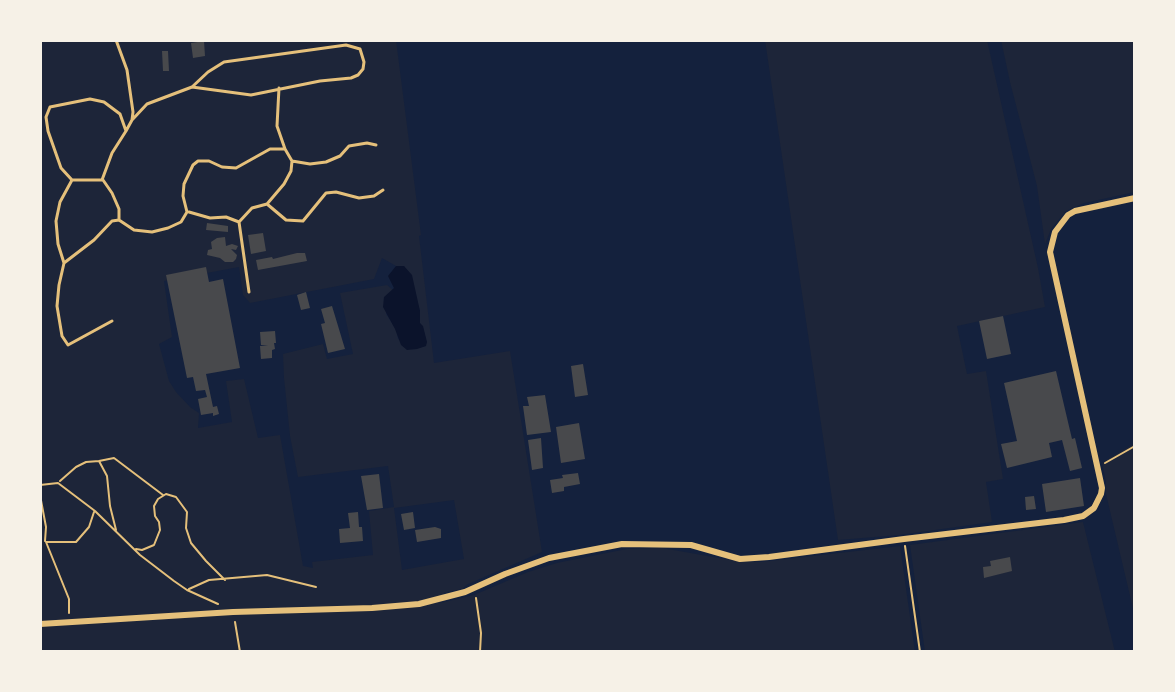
<!DOCTYPE html>
<html>
<head>
<meta charset="utf-8">
<style>
	body { margin:0 }
	#map { position:relative; width:1175px; height:692px; overflow:hidden; background:#14213d; font-family:"Nunito Sans",sans-serif }
	canvas { display:block }
	.frame { position:absolute; inset:0; border:42px solid #f6f1e7; pointer-events:none }
</style>
</head>
<body>
<div id="map">
<canvas width="1175" height="692"></canvas>
<div class="frame"></div>
</div>
<script>
const ctx = document.querySelector('canvas').getContext('2d');
ctx.lineJoin = 'round';
function fill(path, color) { ctx.fillStyle = color; ctx.fill(path, 'evenodd'); }
const shape = rows => new Path2D(rows.map(r => 'M' + r).join(''));
function strokePath(path, color, width, dash) { ctx.strokeStyle = color; ctx.lineWidth = width; ctx.lineCap = dash ? 'butt' : 'round'; ctx.setLineDash(dash || []); ctx.stroke(path); }
fill(shape([
	[40,40,396,40,421,235,419,236,434,363,510,351,542,552,468,584,462,589,444,593,439,601,440,603,474,595,528,572,557,563,627,549,662,548,736,561,761,562,900,546,915,652,40,652],
	[382,258,396,266,404,266,420,311,420,323,426,346,418,348,398,339,396,329,386,314,393,290,387,285,340,293,353,354,327,359,323,344,283,354,284,378,290,436,298,477,388,466,394,507,369,511,373,555,312,562,313,568,303,566,280,435,258,438,244,379,226,381,232,422,198,428,199,413,190,407,176,392,169,381,159,344,172,337,164,281,239,267,243,295,250,303,374,279],
	[454,500,464,559,402,570,394,508],
	[765,40,987,40,1038,268,1045,307,957,326,967,374,986,371,1003,479,986,482,992,522,899,535,838,540],
	[1001,40,1135,40,1135,192,1084,203,1066,211,1051,229,1045,244,1037,186,1010,82],
	[1135,443,1135,617,1106,494,1106,482,1102,463],
	[1083,522,1115,652,925,652,910,545]
]), '#1d2539');
fill(shape([
	[396,266,404,266,412,275,420,311,420,323,423,326,427,342,426,346,417,349,407,350,401,345,395,329,383,307,384,297,394,288,388,276]
]), '#0b132b');
fill(shape([
	[204,41,205,56,193,58,191,43],
	[162,51,168,51,169,71,163,71],
	[207,223,228,226,228,232,206,230],
	[263,233,266,251,251,254,248,235],
	[225,237,226,246,232,244,238,246,236,250,231,249,237,255,236,259,233,262,225,262,220,258,207,255,208,250,212,249,211,242,217,238],
	[297,253,305,253,307,261,258,270,256,260,272,257,273,259],
	[206,267,209,282,223,279,240,368,206,374,213,407,217,406,219,414,213,416,213,413,201,415,198,399,207,397,205,390,196,391,193,377,187,378,166,275],
	[306,292,310,308,301,310,297,295],
	[332,306,345,349,328,353,321,324,325,323,321,309],
	[1003,316,1011,354,987,359,979,321],
	[275,331,276,343,274,343,275,349,272,350,272,358,261,359,260,346,268,346,261,345,260,332],
	[583,364,588,395,575,397,571,366],
	[1056,371,1072,439,1075,438,1082,468,1070,471,1062,440,1049,443,1052,457,1007,468,1001,444,1017,441,1004,383],
	[545,395,551,432,527,435,523,406,529,406,527,397],
	[579,423,585,459,561,463,556,427],
	[541,438,543,468,532,470,528,440],
	[578,473,580,484,564,487,564,491,552,493,550,480,563,478,562,475],
	[379,474,383,508,367,510,361,476],
	[1080,478,1084,506,1046,512,1042,484],
	[1034,496,1036,509,1026,510,1025,497],
	[358,512,359,527,362,527,363,541,340,543,339,529,350,528,348,513],
	[413,512,415,528,404,530,401,514],
	[435,527,441,529,441,538,417,542,415,530],
	[1010,557,1012,571,984,578,983,567,991,566,990,561]
]), '#48494c');
strokePath(shape([
	[99,461,114,458,163,495],
	[1105,463,1135,446],
	[60,481,76,467,86,462,99,461,107,476,110,506,116,530],
	[40,485,58,483,95,511,140,555,174,581,187,590,218,604],
	[40,495,46,527,45,541],
	[905,546,920,652],
	[136,549,142,550,154,545,160,530,159,522,155,516,154,506,158,499,166,494,176,497,187,512,186,528,191,543,206,561,225,580],
	[189,589,209,580,267,575,316,587],
	[476,598,481,633,480,652],
	[69,613,69,599,46,542,76,542,89,527,94,512],
	[235,622,240,652]
]), '#e5c07b', 2);
strokePath(shape([
	[116,40,127,70,133,112,132,120,126,131],
	[279,88,277,126,285,149],
	[90,99,104,102,120,114,126,131,112,153,102,180,72,180,61,168,48,131,46,117,50,107,90,99],
	[132,120,147,104,192,87,208,72,224,62,346,45,360,49,364,62,363,69,358,75,351,78,320,81,251,95,192,87],
	[292,161,310,164,326,162,340,156,349,146,367,143,376,145],
	[103,180,112,193,119,209,119,220],
	[267,204,286,220,303,221,326,193,336,192,359,198,374,196,383,190],
	[189,212,210,218,226,217,239,222],
	[64,263,58,244,56,221,60,202,72,180],
	[112,321,68,345,62,336,57,306,59,285,64,263,94,240,112,221,119,220,134,230,152,232,168,228,181,222,187,212,183,196,184,184,193,165,198,161,209,161,222,167,236,168,270,149,285,149,292,161,291,171,284,184,267,204,252,208,239,222,249,292]
]), '#e5c07b', 3);
strokePath(shape([
	[40,624,233,612,372,608,419,604,465,592,505,574,549,558,622,544,691,545,740,559,769,557,904,539,1064,520,1083,516,1094,508,1101,494,1102,488,1050,252,1055,232,1068,215,1075,211,1135,198]
]), '#e5c07b', 6);
</script>
</body>
</html>
